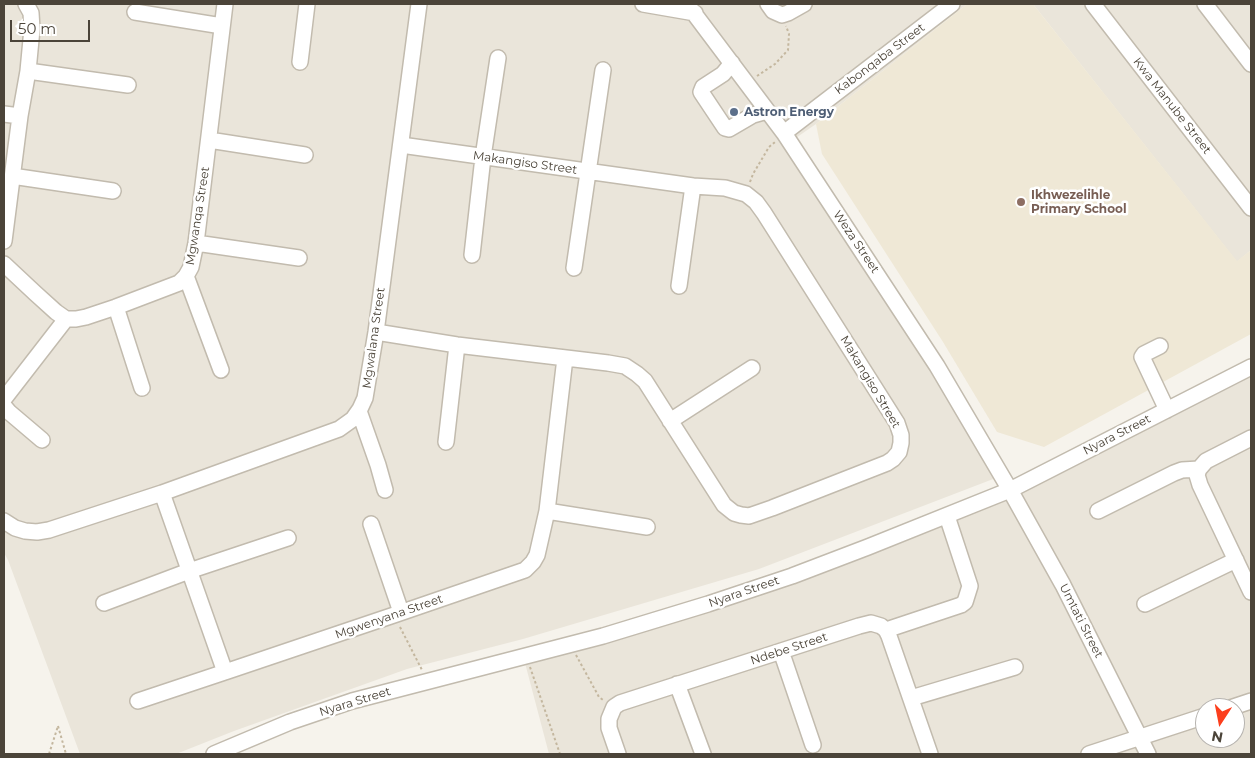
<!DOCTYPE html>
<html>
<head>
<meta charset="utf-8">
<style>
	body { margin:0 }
	#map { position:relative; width:1255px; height:758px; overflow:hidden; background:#f6f3ec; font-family:Montserrat,sans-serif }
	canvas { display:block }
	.frame { position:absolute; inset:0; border:5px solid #4b4439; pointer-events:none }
	.north { position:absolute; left:1195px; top:698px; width:50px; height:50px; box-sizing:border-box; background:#fff; border:1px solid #b7b4b0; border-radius:50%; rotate:191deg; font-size:14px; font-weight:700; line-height:20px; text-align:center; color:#4b4439 }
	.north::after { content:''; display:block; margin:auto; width:18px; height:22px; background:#fc3f1d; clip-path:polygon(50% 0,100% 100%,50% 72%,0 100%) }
	.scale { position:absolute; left:10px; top:20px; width:80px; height:22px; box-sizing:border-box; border:2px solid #4b4439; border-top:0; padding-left:6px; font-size:15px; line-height:18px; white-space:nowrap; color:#4b4439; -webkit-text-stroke:4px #fff; paint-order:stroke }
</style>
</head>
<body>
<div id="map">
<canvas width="1255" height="758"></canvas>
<div class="frame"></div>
<div class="north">N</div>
<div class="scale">50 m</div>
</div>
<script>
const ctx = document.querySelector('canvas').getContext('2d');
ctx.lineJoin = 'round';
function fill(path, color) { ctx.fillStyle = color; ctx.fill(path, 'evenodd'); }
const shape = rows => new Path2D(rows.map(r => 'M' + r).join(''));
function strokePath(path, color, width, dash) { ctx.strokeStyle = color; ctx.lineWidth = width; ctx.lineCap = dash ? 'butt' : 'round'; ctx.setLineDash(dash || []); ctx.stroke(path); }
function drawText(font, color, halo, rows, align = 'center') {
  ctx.font = font + ' Montserrat,sans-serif'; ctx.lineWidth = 5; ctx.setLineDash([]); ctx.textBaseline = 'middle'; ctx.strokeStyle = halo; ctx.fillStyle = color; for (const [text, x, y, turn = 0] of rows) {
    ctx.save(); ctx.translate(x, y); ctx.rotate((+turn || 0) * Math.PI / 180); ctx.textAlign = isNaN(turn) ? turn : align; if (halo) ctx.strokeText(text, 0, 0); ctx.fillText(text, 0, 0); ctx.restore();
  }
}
fill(shape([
	[4,4,967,4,816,124,790,142,1001,476,759,569,523,639,407,669,234,731,176,754,80,754,8,560,4,553],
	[1033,4,1251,4,1251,250,1237,262],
	[1251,375,1251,754,549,754,525,663,1000,500,1241,382],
	[1205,708,1235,708,1235,738,1205,738]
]), '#eae5da');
fill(shape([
	[967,4,1033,4,1237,261,1251,250,1251,334,1044,447,997,432,943,342,822,154,816,124]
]), '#efe8d6');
const minor = shape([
	[643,4,695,13],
	[687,4,784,133,937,366,1010,490,1063,585,1148,754],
	[768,4,773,11,782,15,788,13,804,4],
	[1093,4,1251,208],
	[1205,4,1251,64],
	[135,12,222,26],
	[300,62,307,4],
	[732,63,723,74,703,87,701,92,725,128,729,129,753,115,767,111],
	[28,71,128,85],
	[4,114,20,116],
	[784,133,952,4],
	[209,140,305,155],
	[12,176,113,191],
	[4,241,20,116,28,71,32,29,31,13,26,4],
	[196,243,299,258],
	[472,255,483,157,498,58],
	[4,264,35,293,56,312,66,319,76,319,86,317,116,307,179,283,186,276,191,267,196,243,225,4],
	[574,268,603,70],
	[186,276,221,370],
	[679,286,693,186],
	[116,307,142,388],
	[376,332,457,345,608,363,625,366,637,374,645,381,724,505,734,513,741,515,749,516,772,508,887,463,893,459,899,452,901,443,901,435,897,423,764,213,756,202,746,194,725,188,693,186,401,145],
	[1160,346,1144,354,1142,357,1167,410],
	[4,399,66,319],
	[4,406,9,412,42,440],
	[359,411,378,465,385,490],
	[670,421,752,368],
	[1251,438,1206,461,1199,469,1197,475,1200,485,1251,592],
	[446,442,457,345],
	[162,493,225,672,394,615,525,570,533,562,537,555,547,511,565,358],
	[547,511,647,527],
	[1098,511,1174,473,1182,470,1199,469],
	[4,521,15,528,25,531,37,532,49,530,162,493,339,429,353,419,360,409,365,398,376,332,419,4],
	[371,524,401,612],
	[104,603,189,571,288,538],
	[1145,604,1236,560],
	[886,630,961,605,965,602,970,586,947,516],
	[781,651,813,745],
	[677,684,703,754],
	[911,698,1015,667],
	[138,701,225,672],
	[1230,708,1251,701],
	[214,754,290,722,352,701,603,636,708,604,792,576,868,547,1010,490,1251,367],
	[618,754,609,728,609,719,614,707,620,703,859,626,871,623,881,626,886,630,889,636,930,754],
	[1089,754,1205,716]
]);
strokePath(minor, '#c2bbae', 18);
strokePath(shape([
	[757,76,775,64,788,50,789,34,786,26],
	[750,182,753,174,769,147,775,142],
	[400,627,422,670],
	[576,655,599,697,603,700],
	[530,667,560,754],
	[58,726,66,754],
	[49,754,58,726]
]), '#c4b79f', 2, [2.5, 2.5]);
strokePath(minor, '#fff', 15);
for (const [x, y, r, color] of [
	[734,112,5,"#5c6f8a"],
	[1021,202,5,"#8d6e63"]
]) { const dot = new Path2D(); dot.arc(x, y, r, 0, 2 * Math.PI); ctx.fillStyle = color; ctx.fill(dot); strokePath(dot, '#fff', 2); }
drawText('12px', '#4b4439', '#fff', [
	["Kabonqaba Street",880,59,-37],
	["Kwa Manube Street",1172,106,52],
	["Makangiso Street",525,163,8],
	["Mgwanqa Street",198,216,-81],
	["Weza Street",856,242,56],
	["Mgwalana Street",374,338,-82],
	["Makangiso Street",870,382,59],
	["Nyara Street",1117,435,-27],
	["Nyara Street",744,592,-19],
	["Mgwenyana Street",389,617,-19],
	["Umtati Street",1081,621,63],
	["Ndebe Street",789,649,-18],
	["Nyara Street",355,702,-17]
]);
drawText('bold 12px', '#4e5e75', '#fff', [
	["Astron Energy",744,112]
], 'left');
drawText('bold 12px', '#785e54', '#fff', [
	["Ikhwezelihle",1031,195],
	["Primary School",1031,209]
], 'left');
</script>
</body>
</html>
